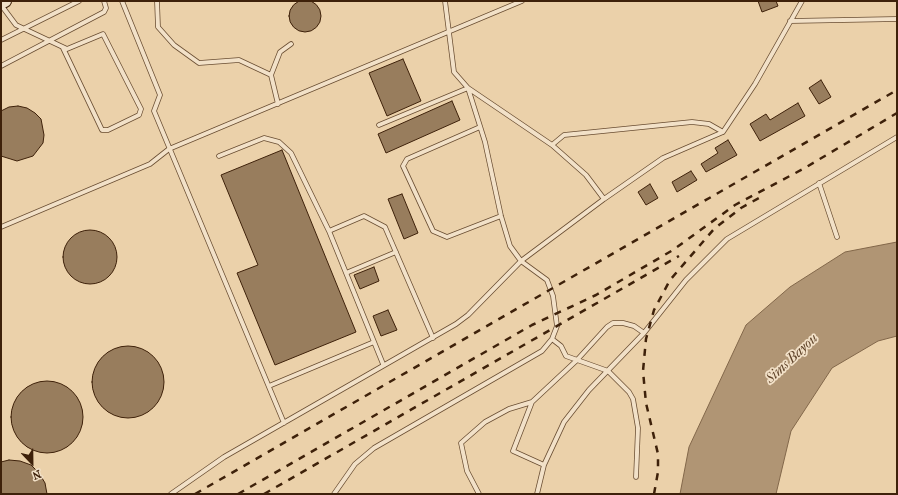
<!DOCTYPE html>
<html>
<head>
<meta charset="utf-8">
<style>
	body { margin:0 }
	#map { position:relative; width:898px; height:495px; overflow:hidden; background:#ebd1aa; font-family:"IM FELL French Canon",serif }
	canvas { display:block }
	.frame { position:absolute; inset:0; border:2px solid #3e210a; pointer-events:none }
	.north { position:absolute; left:12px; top:443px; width:40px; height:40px; -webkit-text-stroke:3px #f2e1c8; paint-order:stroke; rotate:158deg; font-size:11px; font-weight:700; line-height:16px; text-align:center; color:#3e210a }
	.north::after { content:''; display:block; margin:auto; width:14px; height:18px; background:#3e210a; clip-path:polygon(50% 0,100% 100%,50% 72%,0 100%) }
</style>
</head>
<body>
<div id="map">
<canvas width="898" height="495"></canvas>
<div class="frame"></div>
<div class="north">N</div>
</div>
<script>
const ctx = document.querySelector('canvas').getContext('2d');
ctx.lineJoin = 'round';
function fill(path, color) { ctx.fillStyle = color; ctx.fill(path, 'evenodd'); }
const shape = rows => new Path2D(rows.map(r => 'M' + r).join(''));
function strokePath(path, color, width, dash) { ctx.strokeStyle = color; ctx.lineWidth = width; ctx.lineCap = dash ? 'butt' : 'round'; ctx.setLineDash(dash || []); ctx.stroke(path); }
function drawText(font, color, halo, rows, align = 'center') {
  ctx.font = font + ' "IM FELL French Canon",serif'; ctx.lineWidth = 3.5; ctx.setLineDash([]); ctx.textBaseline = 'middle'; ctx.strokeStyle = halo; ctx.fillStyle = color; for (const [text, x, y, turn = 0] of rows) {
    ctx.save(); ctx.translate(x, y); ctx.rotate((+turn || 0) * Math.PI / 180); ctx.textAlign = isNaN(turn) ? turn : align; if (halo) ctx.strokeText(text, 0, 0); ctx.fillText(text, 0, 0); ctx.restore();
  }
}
const water = shape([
	[897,242,897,336,878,341,832,368,791,431,776,494,680,494,689,447,746,325,790,287,845,252,897,242]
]);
fill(water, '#b09574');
strokePath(water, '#82674a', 1);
const building = shape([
	'289 16a16 16 0 1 1 32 0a16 16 0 1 1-32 0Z',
	[758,1,776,1,778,6,762,12,758,1],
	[403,59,421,101,387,116,369,73,403,59],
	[821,80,831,97,819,104,809,88,821,80],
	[452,101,460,120,386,153,378,134,452,101],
	[798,103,805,116,760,141,750,124,766,114,770,120,798,103],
	[18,106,27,108,35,113,41,119,44,135,43,143,33,156,17,161,1,156,1,111,9,107,18,106],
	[728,140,737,155,706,172,701,164,718,153,715,148,728,140],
	[282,150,356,332,275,365,237,273,258,265,221,175,282,150],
	[691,171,697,180,677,192,672,182,691,171],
	[650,184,658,198,646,205,638,192,650,184],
	[402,194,418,233,404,239,388,199,402,194],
	'63 257a27 27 0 1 1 54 0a27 27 0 1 1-54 0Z',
	[374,267,379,281,360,289,354,275,374,267],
	[388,310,397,330,381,336,373,316,388,310],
	'92 382a36 36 0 1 1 72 0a36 36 0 1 1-72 0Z',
	'11 417a36 36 0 1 1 72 0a36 36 0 1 1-72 0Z',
	[9,460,20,461,31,465,39,473,45,483,47,494,1,494,1,462,9,460]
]);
fill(building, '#987d5d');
strokePath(building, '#3e210a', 1);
const service = shape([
	[122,1,160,95,154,111,284,423],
	[157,1,158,27,174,45,199,63,239,60,271,75],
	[1,5,16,25,67,49,103,34,141,109,139,115,108,130,102,130,63,48],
	[790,21,897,19],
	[1,40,79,1],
	[1,66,104,12,106,8,104,1],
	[278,104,271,75,280,52,291,44],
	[379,125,468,88,552,145,586,175,604,199],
	[480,127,407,159,403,166,433,231,447,237,501,216],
	[552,145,564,135,692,122,709,124,723,132],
	[219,156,264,138,279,142,291,153,329,231,383,364],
	[819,183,837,237],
	[1,227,150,164,169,149,522,1],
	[329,231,364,216,385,227,433,338],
	[346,273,396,252],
	[552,339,561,346,566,356,608,371,629,392,633,399,638,428,636,477],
	[269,386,374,342],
	[544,465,513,451,532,402,577,360,607,327,613,323,623,323,634,326,644,333],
	[171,494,224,457,456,324,468,315,521,261,604,199,663,158,723,132,755,84,802,1],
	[334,494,355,464,374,448,542,351,552,339,557,326,553,296,547,280,521,261,510,246,501,216,485,142,468,88,454,72,445,1],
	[479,494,467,471,461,443,485,422,509,409,532,402],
	[537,494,544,465,564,422,589,390,644,333,686,280,727,239,897,137]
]);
const secondary = shape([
	[1,3,5,1]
]);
strokePath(service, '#694d32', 5.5);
strokePath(secondary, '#3e210a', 14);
strokePath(service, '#f2e1c8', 4);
strokePath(secondary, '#f2e1c8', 12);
strokePath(shape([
	[195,494,897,90],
	[238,494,532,325,596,295,673,250,735,205,803,169,897,113],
	[264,494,679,256],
	[654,494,658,472,658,454,646,403,643,371,646,339,654,310,670,280,714,229,741,208,759,198]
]), '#3e210a', 2.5, [7, 7]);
drawText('italic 14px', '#60442a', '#f2e1c8', [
	["Sims Bayou",792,359,-43]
]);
</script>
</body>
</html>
